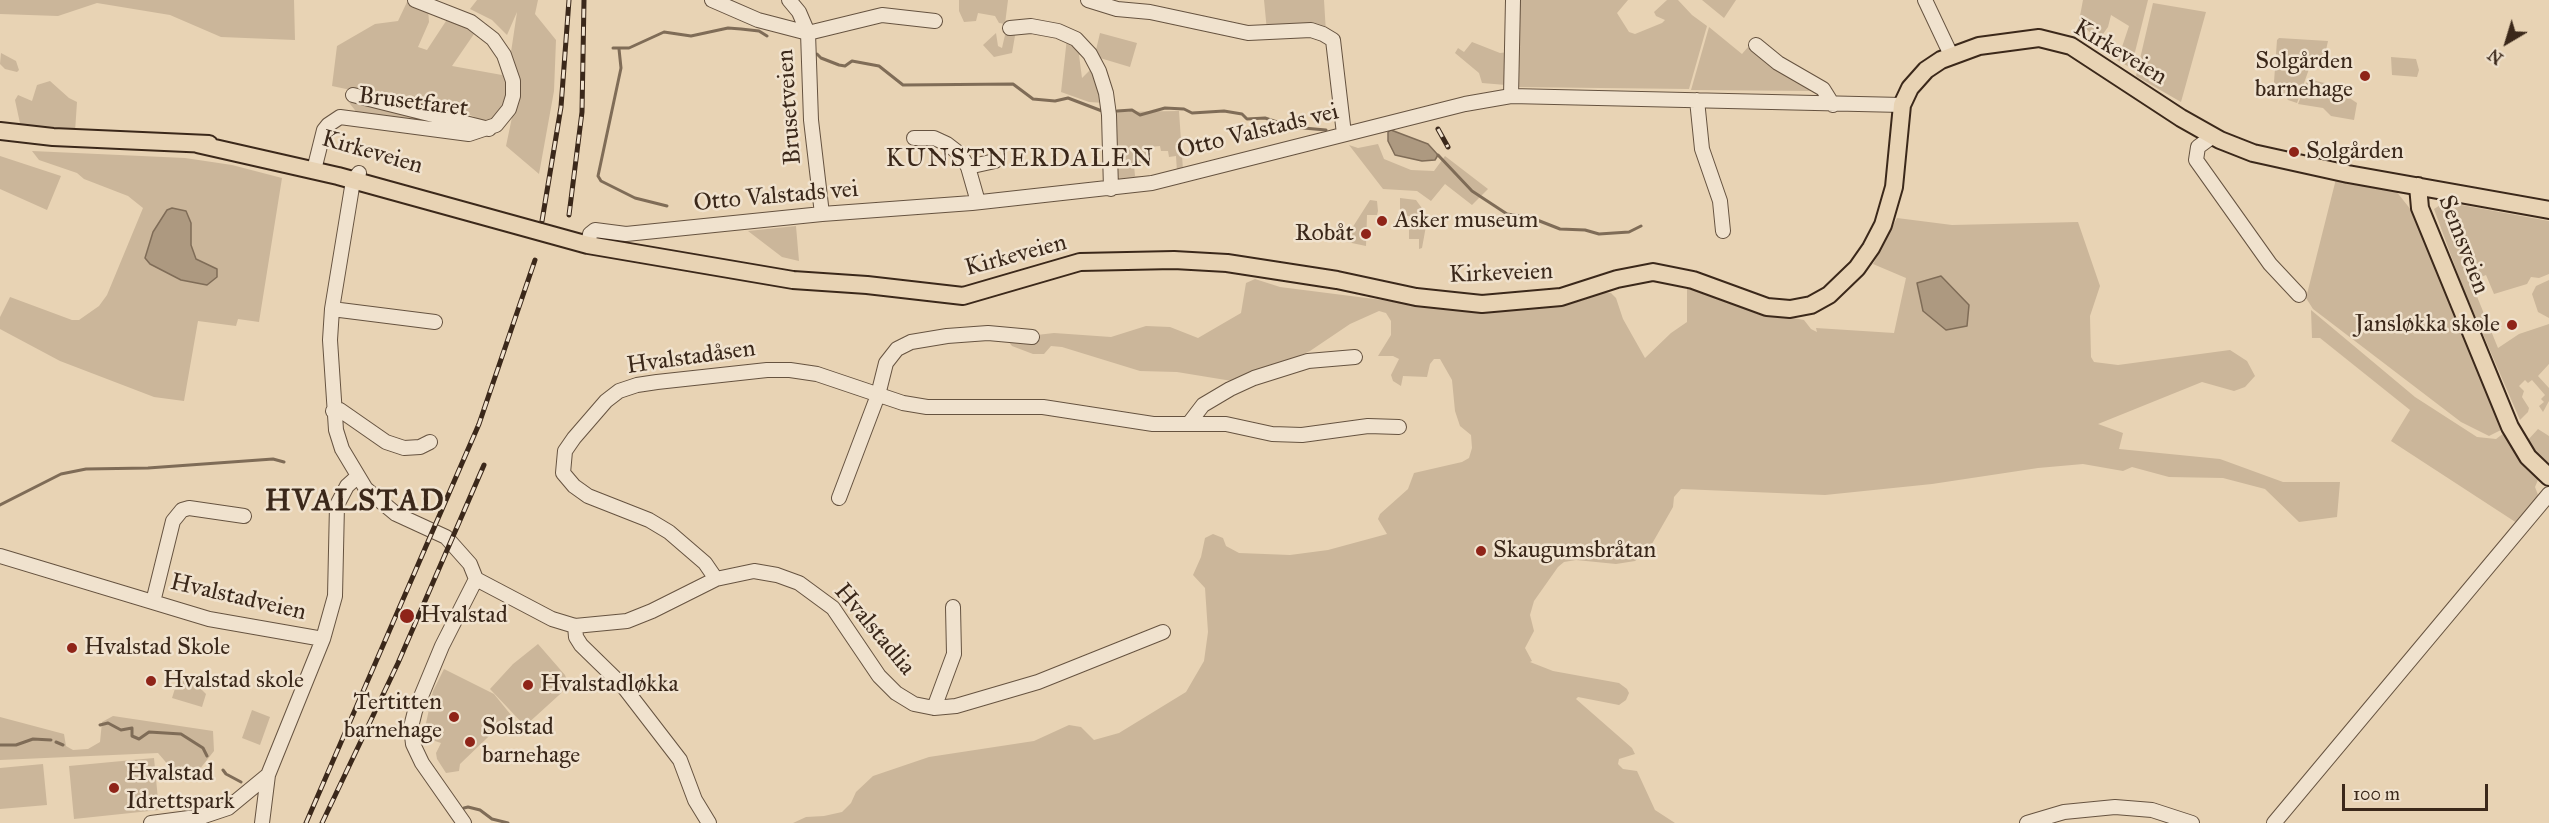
<!DOCTYPE html>
<html>
<head>
<meta charset="utf-8">
<style>
	body { margin:0 }
	#map { position:relative; width:2549px; height:823px; overflow:hidden; background:#e8d3b4; font-family:"IM FELL Great Primer",serif }
	canvas { display:block }
	.north { position:absolute; left:2477px; top:12px; width:60px; height:60px; -webkit-text-stroke:4px #f0e2ce; paint-order:stroke; rotate:218deg; font-size:16px; font-weight:700; line-height:24px; text-align:center; color:#3b281a }
	.north::after { content:''; display:block; margin:auto; width:21px; height:27px; background:#3b281a; clip-path:polygon(50% 0,100% 100%,50% 72%,0 100%) }
	.scale { position:absolute; left:2342px; top:784px; width:146px; height:27px; box-sizing:border-box; border:3px solid #3b281a; border-top:0; padding-left:8px; font-size:18px; line-height:21px; white-space:nowrap; color:#3b281a; -webkit-text-stroke:4px #f0e2ce; paint-order:stroke }
</style>
</head>
<body>
<div id="map">
<canvas width="2549" height="823"></canvas>
<div class="north">N</div>
<div class="scale">100 m</div>
</div>
<script>
const ctx = document.querySelector('canvas').getContext('2d');
ctx.lineJoin = 'round';
function fill(path, color) { ctx.fillStyle = color; ctx.fill(path, 'evenodd'); }
const shape = rows => new Path2D(rows.map(r => 'M' + r).join(''));
function strokePath(path, color, width, dash) { ctx.strokeStyle = color; ctx.lineWidth = width; ctx.lineCap = dash ? 'butt' : 'round'; ctx.setLineDash(dash || []); ctx.stroke(path); }
function drawText(font, color, halo, rows, align = 'center') {
  ctx.font = font + ' "IM FELL Great Primer",serif'; ctx.lineWidth = 5; ctx.setLineDash([]); ctx.textBaseline = 'middle'; ctx.strokeStyle = halo; ctx.fillStyle = color; for (const [text, x, y, turn = 0] of rows) {
    ctx.save(); ctx.translate(x, y); ctx.rotate((+turn || 0) * Math.PI / 180); ctx.textAlign = isNaN(turn) ? turn : align; if (halo) ctx.strokeText(text, 0, 0); ctx.fillText(text, 0, 0); ctx.restore();
  }
}
fill(shape([
	[0,0,294,0,295,40,221,37,170,15,97,3,58,16,0,14],
	[477,0,538,0,535,14,556,40,554,91,539,174,506,146,515,103,510,59,517,12,507,35,492,20,470,9],
	[959,0,1008,0,1005,24,999,23,995,16,978,13,976,21,964,22,959,11],
	[1264,0,1324,0,1326,33,1267,31],
	[1518,0,1628,0,1617,13,1629,32,1635,34,1662,23,1665,20,1656,16,1654,12,1667,0,1678,0,1692,15,1707,26,1689,89,1515,87],
	[1702,0,1736,0,1724,18],
	[2083,0,2148,0,2131,68,2098,49,2108,38,2108,43,2122,47,2129,26,2111,15,2108,27,2098,41,2079,21],
	[407,2,428,8,429,22,418,47,427,50,448,18,481,32,489,45,474,34,452,66,502,75,499,63,505,64,509,99,491,125,439,100,436,108,332,86,337,46,375,24,398,21],
	[2153,3,2206,12,2181,102,2136,76],
	[1709,27,1742,54,1748,47,1811,91,1691,90],
	[1016,30,1012,53,994,57,983,45,996,33,998,46,1002,48,1005,35],
	[1100,33,1137,43,1130,67,1100,58,1096,50],
	[1067,38,1084,54,1079,55,1082,78,1092,68,1105,103,1089,102,1061,92],
	[2279,38,2328,41,2326,50,2309,69,2297,103,2288,100,2274,82,2277,40],
	[1472,42,1500,53,1509,52,1506,85,1482,83,1479,73,1455,53,1458,48,1464,52],
	[1,53,16,61,19,70,17,72,5,69,0,64],
	[2391,57,2416,59,2419,70,2417,77,2392,75],
	[2308,79,2341,87,2345,95,2357,103,2354,120,2331,116,2323,108,2298,104],
	[50,81,69,98,77,102,75,132,21,128,15,100,18,95,32,101,37,85],
	[348,97,473,128,358,114,347,100],
	[1179,111,1183,170,1177,172,1176,156,1169,157,1168,151,1161,151,1160,146,1150,147,1150,164,1134,165,1135,176,1145,177,1122,182,1118,180,1115,176,1113,112],
	[1378,144,1384,159,1411,170,1434,171,1445,156,1488,189,1472,205,1445,184,1431,201,1417,191,1383,189,1349,145,1358,148],
	[32,151,185,158,232,165,282,178,259,322,238,319,236,326,198,321,184,401,154,397,60,361,0,329,0,317,10,297,72,320,79,320,99,306,107,295,143,208,128,196,84,179,77,173,39,160],
	[0,156,61,176,47,210,0,189],
	[2336,179,2396,191,2415,215,2501,430,2489,436,2461,422,2313,309,2306,298],
	[1400,198,1416,200,1424,211,1426,226,1422,248,1419,249,1419,239,1409,239,1409,216,1400,216],
	[1370,200,1377,201,1378,211,1377,215,1367,215,1366,246,1347,242,1347,236],
	[2445,202,2549,221,2549,274,2539,278,2531,277,2527,284,2494,294,2486,275,2481,277,2479,273,2469,277,2498,348,2519,334,2549,324,2549,364,2538,376,2549,388,2549,401,2543,412,2539,406,2544,402,2541,399,2545,395,2532,380,2528,383,2525,380,2519,386,2524,391,2522,397,2529,408,2528,412,2520,420,2463,288,2434,209],
	[1897,218,1952,225,2078,222,2100,286,2090,316,2091,357,2094,362,2118,365,2230,350,2247,361,2255,376,2245,387,2234,391,2202,382,2098,424,2123,433,2119,449,2220,459,2283,482,2340,482,2337,517,2299,522,2265,489,2223,478,2169,477,2132,467,2123,471,2083,464,2038,468,1932,484,1825,495,1681,489,1674,497,1673,507,1649,549,1635,561,1616,564,1576,560,1564,562,1558,567,1534,601,1530,615,1534,631,1525,648,1532,661,1530,662,1553,671,1619,683,1627,689,1629,693,1626,700,1619,705,1578,697,1576,699,1632,748,1635,754,1619,759,1618,764,1623,769,1637,771,1655,810,1675,823,793,823,806,817,824,816,842,812,851,803,856,792,873,776,929,757,1034,741,1069,725,1081,727,1094,740,1119,733,1186,692,1204,661,1208,632,1205,588,1193,575,1201,557,1205,538,1213,534,1223,538,1226,546,1239,553,1290,555,1328,550,1387,534,1378,519,1380,514,1408,489,1414,473,1462,462,1469,458,1472,448,1471,435,1460,426,1455,411,1452,380,1440,359,1434,359,1430,364,1427,377,1403,376,1401,386,1393,381,1391,375,1399,359,1393,356,1378,356,1391,335,1391,321,1386,313,1379,311,1350,324,1310,351,1248,379,1232,381,1177,372,1140,371,1062,347,1051,346,1044,354,1033,354,1012,346,1008,341,1011,338,1054,333,1111,337,1146,326,1170,327,1198,338,1241,313,1246,283,1255,279,1280,287,1453,309,1488,311,1554,306,1584,300,1602,292,1611,293,1616,298,1623,319,1645,358,1671,333,1687,322,1687,289,1693,288,1767,313,1804,320,1811,329,1817,332,1816,328,1894,333,1906,278,1873,264],
	[796,226,799,261,782,257,748,231],
	[2549,280,2549,318,2538,312,2532,294,2536,286],
	[2311,310,2415,397,2477,437,2496,439,2508,430,2540,475,2535,487,2540,500,2520,525,2391,441,2410,410,2320,338,2312,338],
	[2538,429,2549,436,2549,469,2546,471,2527,441],
	[538,644,565,675,569,686,525,726,490,689,513,664],
	[444,669,494,694,511,715,460,764,459,771,446,773,437,759,436,753,441,743,423,737,433,691],
	[178,679,198,686,206,694,202,707,172,698],
	[252,710,270,717,260,745,242,738],
	[113,716,213,731,214,751,199,770,170,767,158,753,0,760,0,717,64,734,66,746,73,750,88,749,100,742,102,722],
	[154,758,159,810,74,819,69,766],
	[43,764,47,805,0,809,0,768]
]), '#cbb69a');
const water = shape([
	[1391,130,1428,144,1438,155,1435,160,1422,161,1395,155,1388,141,1388,132,1391,130],
	[172,208,186,211,191,223,191,245,196,259,217,269,217,277,207,285,181,280,150,264,145,258,153,232,167,210,172,208],
	[1941,276,1969,305,1967,326,1946,330,1923,311,1917,283,1941,276]
]);
fill(water, '#ad9980');
strokePath(water, '#7f6c57', 1.5);
strokePath(shape([
	[613,48,629,48,664,32,691,36,728,28,741,29,759,31,767,36],
	[619,49,621,68,598,176,601,181,635,198,667,206],
	[817,54,821,58,839,65,845,66,852,61,879,66,903,85,1013,84,1033,99,1055,101,1068,98,1102,111],
	[1117,111,1132,110,1140,115,1165,108,1184,109,1192,113,1224,111,1242,114,1247,119,1265,118,1292,127,1326,130],
	[1438,155,1472,191,1507,214,1532,218,1560,229,1585,230,1599,234,1629,232,1641,226],
	[0,505,61,474,86,469,148,468,273,459,284,462],
	[100,725,108,723,121,730,132,728,132,736,139,739,149,732,181,734,203,748,207,756],
	[56,742,63,745],
	[0,745,16,745,33,739,51,740],
	[223,770,226,774,241,782],
	[464,808,468,807,480,810,492,819,508,823]
]), '#7f6c57', 3);
const minor = shape([
	[712,0,758,20,808,33,882,15,935,21],
	[789,0,799,12,808,33,811,120,822,214],
	[1088,0,1117,9,1150,12,1248,33,1311,30,1323,34,1333,40,1344,134],
	[1925,0,1951,55],
	[1010,28,1031,26,1058,31,1076,39,1090,54,1099,71,1106,93,1109,115,1111,189],
	[1756,45,1778,63,1823,89,1833,105],
	[353,95,489,129],
	[1511,96,1513,0],
	[1697,100,1702,149,1720,201,1723,231],
	[2213,136,2198,147,2196,160,2270,264,2299,295],
	[914,138,934,138,947,144,960,154,968,167,978,202],
	[968,167,995,161],
	[314,170,324,130,328,125,340,117,469,134,496,125,509,109,513,96,513,81,504,55,493,39,471,22,415,0],
	[359,173,353,181,332,309,330,340,336,430,342,449,366,489,396,514,446,537,470,564,476,579,552,619,575,626,627,621,652,611,716,579,754,571,777,575,799,583,833,608,879,676,896,693,914,704,934,708,956,706,1038,682,1163,632],
	[588,245,590,234,595,230,626,234,822,214,972,203,1152,183,1465,104,1511,96,1902,105],
	[332,309,435,322],
	[333,411,340,410,386,442,404,448,420,447,430,442],
	[1190,422,1203,405,1230,389,1254,378,1308,361,1355,357],
	[839,498,878,395,886,363,897,349,911,342,947,336,988,333,1032,337],
	[0,556,209,619,323,639,335,596,337,505,347,486,357,477],
	[716,579,705,563,669,532,649,520,588,496,574,486,563,473,565,451,574,438,606,401,619,391,637,385,657,382,767,370,790,370,817,374,903,403,927,407,1043,407,1153,424,1226,424,1272,434,1302,435,1368,426,1399,427],
	[153,602,173,521,182,510,189,508,244,516],
	[575,626,576,637,581,645,623,686,680,760,695,800,709,823],
	[934,708,954,654,953,607],
	[151,823,204,816,228,808,268,775,323,639],
	[262,823,268,775],
	[464,823,422,763,413,744,411,727,415,711,442,646,476,579],
	[2027,823,2064,812,2115,807,2152,810,2192,823],
	[2274,823,2549,494]
]);
const major = shape([
	[0,131,53,137,209,144],
	[197,144,338,176,588,245,793,280,867,285,963,296,1080,262,1174,260,1227,263,1337,280,1416,297,1482,304,1561,297,1617,279,1653,272,1693,280,1767,307,1790,309,1811,305,1829,295,1857,268,1871,248,1883,225,1894,187,1902,105,1910,88,1926,70,1941,60,1979,46,2039,38,2071,46,2181,118,2220,140,2253,153,2348,174,2549,210],
	[2418,186,2420,208,2510,427,2528,457,2549,477]
]);
strokePath(minor, '#665340', 16);
strokePath(major, '#3b281a', 20);
strokePath(minor, '#f0e2ce', 14);
strokePath(major, '#e8d3b4', 16);
const rail = shape([
	[1438,129,1448,147],
	[569,215,582,112,584,0],
	[542,221,561,107,569,0],
	[306,823,479,424,535,260],
	[322,823,398,663,484,465]
]);
strokePath(rail, '#3b281a', 5);
strokePath(rail, '#f0e2ce', 3, [9]);
for (const [x, y, r, color] of [
	[2365,76,6,"#8f2418"],
	[2294,152,6,"#8f2418"],
	[1382,221,6,"#8f2418"],
	[1366,234,6,"#8f2418"],
	[2512,325,6,"#8f2418"],
	[1481,551,6,"#8f2418"],
	[407,616,8,"#8f2418"],
	[72,648,6,"#8f2418"],
	[151,681,6,"#8f2418"],
	[528,685,6,"#8f2418"],
	[454,717,6,"#8f2418"],
	[470,742,6,"#8f2418"],
	[114,788,6,"#8f2418"]
]) { const dot = new Path2D(); dot.arc(x, y, r, 0, 2 * Math.PI); ctx.fillStyle = color; ctx.fill(dot); strokePath(dot, '#f0e2ce', 2); }
drawText('24px', '#3b281a', '#f0e2ce', [
	["Kirkeveien",2120,53,31],
	["Brusetfaret",413,103,7],
	["Brusetveien",790,107,-94],
	["Otto Valstads vei",1258,132,-14],
	["Kirkeveien",372,153,16],
	["Otto Valstads vei",776,197,-5],
	["Semsveien",2463,245,69],
	["Kirkeveien",1016,256,-15],
	["Kirkeveien",1501,274,-2],
	["Hvalstadåsen",691,358,-8],
	["Hvalstadveien",238,598,13],
	["Hvalstadlia",874,630,50]
]);
drawText('24px', '#3b281a', '#f0e2ce', [
	["Solgården",2353,62,"right"],
	["barnehage",2353,90,"right"],
	["Solgården",2306,152],
	["Asker museum",1394,221],
	["Robåt",1354,234,"right"],
	["Jansløkka skole",2500,325,"right"],
	["Skaugumsbråtan",1493,551],
	["Hvalstad",420,616],
	["Hvalstad Skole",84,648],
	["Hvalstad skole",163,681],
	["Hvalstadløkka",540,685],
	["Tertitten",442,703,"right"],
	["barnehage",442,731,"right"],
	["Solstad",482,728],
	["barnehage",482,756],
	["Hvalstad",126,774],
	["Idrettspark",126,802]
], 'left');
ctx.letterSpacing = '1.5px';
drawText('26px', '#3b281a', '#f0e2ce', [
	["KUNSTNERDALEN",1020,160]
]);
ctx.letterSpacing = '0px';
ctx.letterSpacing = '1.5px';
drawText('bold 30px', '#3b281a', '#f0e2ce', [
	["HVALSTAD",355,503]
]);
ctx.letterSpacing = '0px';
</script>
</body>
</html>
